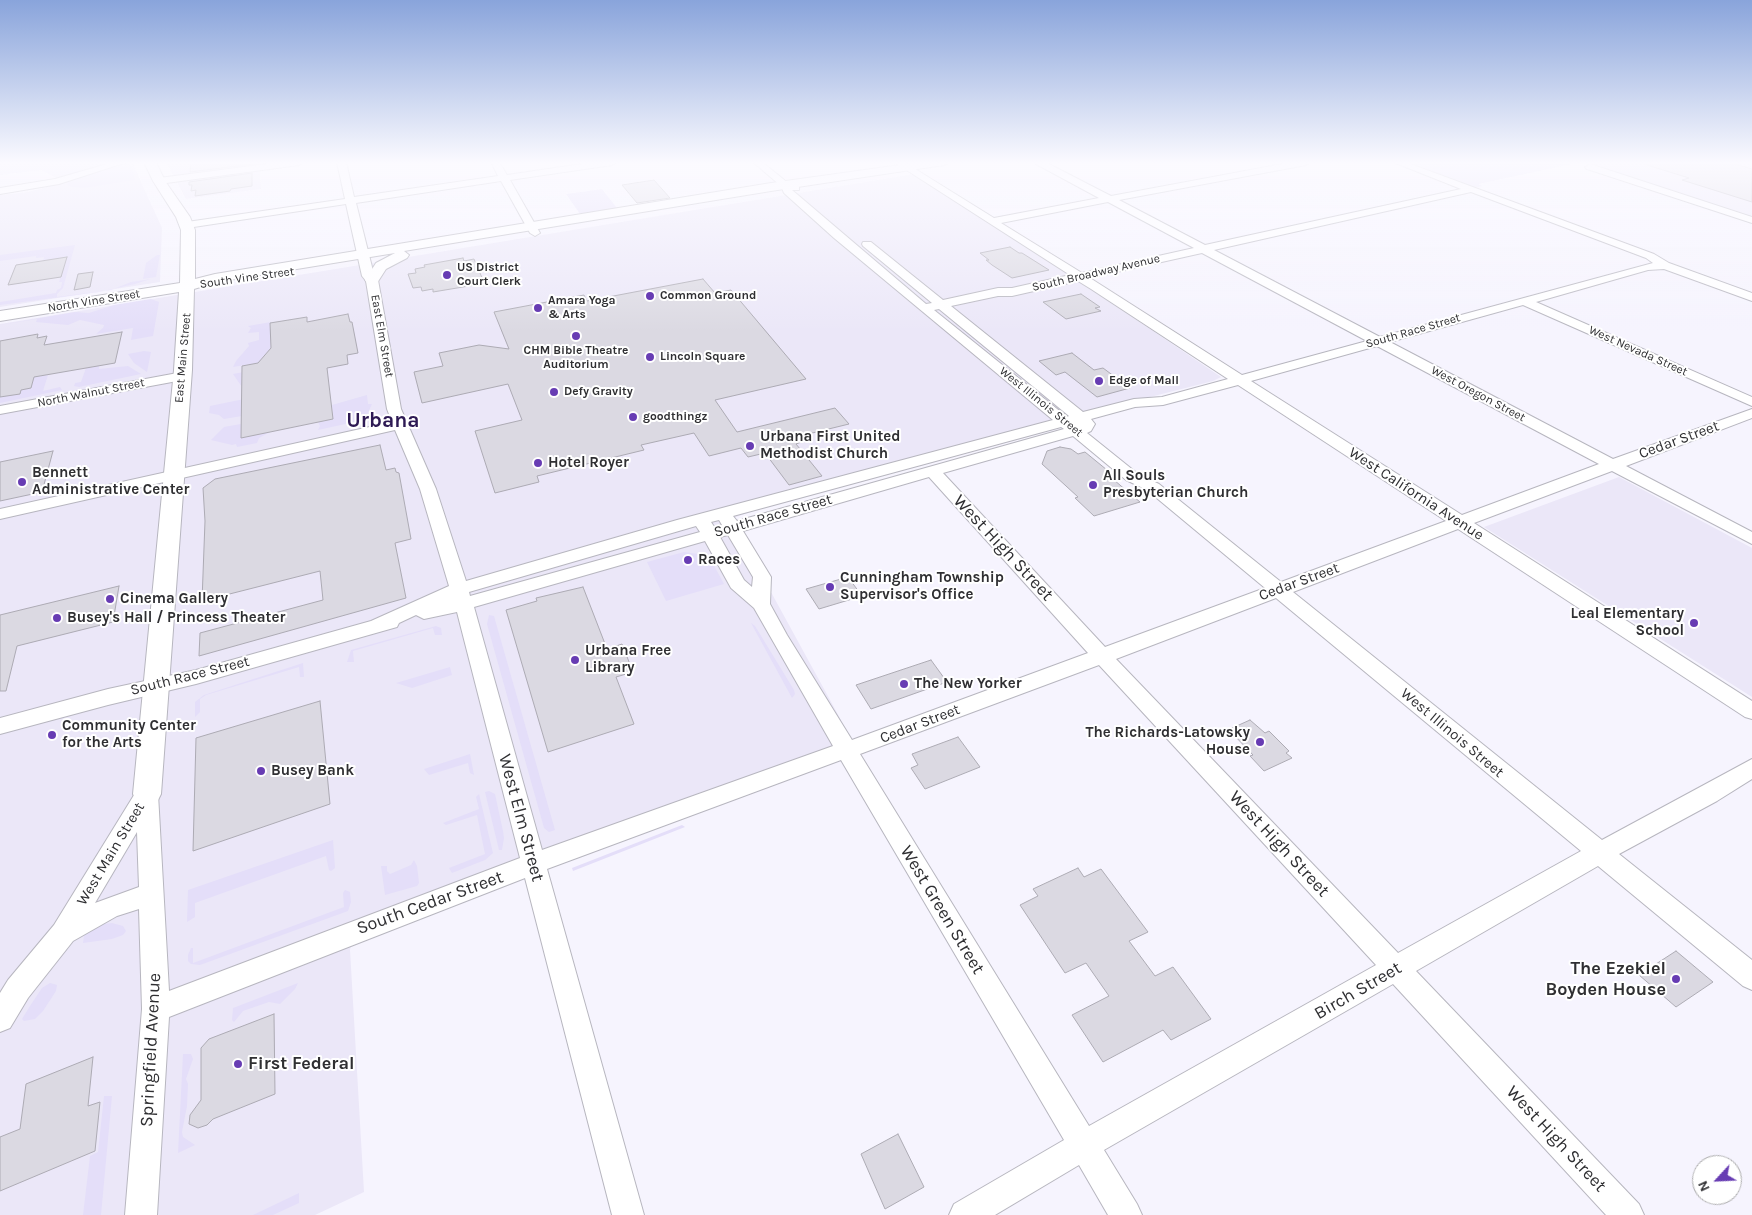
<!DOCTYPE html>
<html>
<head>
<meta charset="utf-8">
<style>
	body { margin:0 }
	#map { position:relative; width:1752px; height:1215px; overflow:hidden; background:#f6f4fe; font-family:Karla,sans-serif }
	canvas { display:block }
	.north { position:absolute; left:1692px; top:1155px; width:50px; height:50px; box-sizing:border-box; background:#fff; border:1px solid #acacad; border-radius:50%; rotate:245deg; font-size:14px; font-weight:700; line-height:20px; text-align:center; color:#2f2f32 }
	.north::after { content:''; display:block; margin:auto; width:18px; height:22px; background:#673cb3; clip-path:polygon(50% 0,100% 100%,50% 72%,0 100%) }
</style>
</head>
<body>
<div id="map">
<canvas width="1752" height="1215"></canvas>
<div class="north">N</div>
</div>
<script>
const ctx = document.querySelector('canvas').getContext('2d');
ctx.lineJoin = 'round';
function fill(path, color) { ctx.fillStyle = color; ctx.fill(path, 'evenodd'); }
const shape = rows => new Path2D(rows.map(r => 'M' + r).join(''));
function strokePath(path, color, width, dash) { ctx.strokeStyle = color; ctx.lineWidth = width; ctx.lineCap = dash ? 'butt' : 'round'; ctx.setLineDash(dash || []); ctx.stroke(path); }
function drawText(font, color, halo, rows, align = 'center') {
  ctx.font = font + ' Karla,sans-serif'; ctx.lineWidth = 4; ctx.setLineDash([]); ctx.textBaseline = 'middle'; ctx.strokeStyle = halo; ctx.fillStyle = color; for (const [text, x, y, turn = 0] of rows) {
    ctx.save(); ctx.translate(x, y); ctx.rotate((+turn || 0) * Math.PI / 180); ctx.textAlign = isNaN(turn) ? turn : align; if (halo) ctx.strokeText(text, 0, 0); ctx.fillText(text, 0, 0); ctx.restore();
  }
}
fill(shape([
	[0,162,114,162,56,178,41,170,0,175],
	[166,162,259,162,261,189,186,199],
	[1404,162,1752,162,1752,217,1579,162,1478,184,1482,186,1474,188],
	[133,164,162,228,160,282,0,307,0,195,28,192],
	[920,173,1221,377,1213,381,961,445,840,479,731,519,841,720,846,750,354,931,350,950,364,1192,315,1215,0,1215,0,324],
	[1619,477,1752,548,1752,697,1484,527]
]), '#ebe7f8');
fill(shape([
	[1407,162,1580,162,1478,184,1482,186,1477,187],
	[128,163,130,163,135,180,84,188,72,187,67,185,69,181,78,178,110,167],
	[602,189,617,208,580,214,566,194],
	[75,245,63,288,57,294,57,297,111,290,131,282,151,279,135,284,99,292,0,305,0,302,56,293,57,290,61,288,62,282,59,282,67,257,43,261,44,257,36,258,36,256,0,261,0,255],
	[157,255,160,255,156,277,143,279,146,263],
	[151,299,159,302,153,336,131,340,133,328,96,334,103,328,104,325,80,320,68,325,36,322,37,319,0,325,75,312,89,313,114,305],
	[271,322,278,347,267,352,258,363,233,367,236,361,249,346,248,343,259,340,259,332,248,333,251,328,248,326],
	[144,351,151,352,147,372,134,363,128,354],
	[99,365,99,369,128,366,141,374,79,387,74,386,75,383,81,382,86,368],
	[260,369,270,375,279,376,272,378,273,386,279,385,280,393,242,401,242,416,224,419,219,415,209,413,210,406,249,398,249,391,242,387,233,374],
	[48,375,43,391,60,387,62,390,0,403,0,397,19,394,21,390,31,388,34,377],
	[367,395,368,404,372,404,366,417,359,421,318,430,320,426,318,422,333,419,332,405],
	[241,424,242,438,270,432,259,438,257,443,237,447,236,444,232,445,211,440,224,427],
	[684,552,705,555,711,560,724,584,666,601,647,562],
	[489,615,494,616,555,830,549,832,544,828,487,624],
	[751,623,755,626,794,690,795,694,792,698],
	[436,626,441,628,442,635,435,635,433,628,353,651,354,662,347,662,351,650],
	[303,663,304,677,300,677,299,667,206,695,200,699,200,712,195,717,195,702,204,695],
	[450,667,452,675,412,688,396,683],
	[470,754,474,775,470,773,468,763,429,775,424,769],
	[489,791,495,794,503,831,504,838,502,850,499,850,485,792],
	[479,794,493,853,485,860,452,873,449,868,485,854,477,815,446,825,443,823,479,809,476,797],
	[682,825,685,827,573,871,572,868],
	[333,840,335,868,331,871,329,870,326,856,195,903,195,917,187,922,188,890],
	[414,860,417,866,419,883,417,886,385,895,381,866,387,866,387,871,390,874,411,865],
	[345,890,350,892,351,902,348,911,200,965,191,964,188,961,188,955,191,948,193,948,193,963,344,907,343,893],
	[112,923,123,926,126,931,123,935,112,939,83,943,84,936,88,932,104,924],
	[50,983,57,985,56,991,43,1011,35,1019,24,1021,22,1019,30,1006,42,988],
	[298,983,295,989,280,1004,269,1002,243,1011,234,1022,232,1020,233,1008],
	[183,1054,191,1054,193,1059,186,1079,188,1084,187,1106,182,1132,183,1137,195,1145,178,1153],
	[104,1096,112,1096,101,1215,83,1215,90,1156,98,1152],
	[299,1193,299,1203,273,1215,253,1215]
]), '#e4def9');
const building = shape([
	[191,162,253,162,253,164,190,172,191,162],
	[1647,162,1728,162,1752,169,1752,202,1682,180,1689,178,1647,165,1647,162],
	[252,173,252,186,231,189,230,191,195,196,196,190,191,191,192,185,189,185,189,182,252,173],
	[654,180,670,198,637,203,622,185,654,180],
	[1010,247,1019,253,1022,253,1049,270,1012,278,992,265,986,260,989,260,980,253,1010,247],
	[67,257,61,277,8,285,16,265,67,257],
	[463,258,464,261,474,259,483,280,473,281,475,285,433,292,433,289,422,291,421,287,413,288,408,274,416,273,415,269,425,267,424,265,463,258],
	[93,272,90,287,74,290,78,274,93,272],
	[703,279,715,293,731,290,806,379,715,400,737,432,835,408,849,424,800,436,804,441,796,444,822,476,789,485,765,453,748,457,741,448,709,456,694,433,641,445,644,450,537,476,539,482,495,493,475,431,522,420,508,384,422,403,414,372,443,366,439,353,479,345,509,349,494,312,584,295,587,301,703,279],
	[1081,294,1100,307,1095,308,1101,311,1066,319,1043,302,1081,294],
	[348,314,350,322,352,322,358,353,347,355,348,364,327,368,333,419,241,438,242,366,258,363,271,348,270,323,307,317,307,322,348,314],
	[122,332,115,363,34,377,31,388,21,390,20,394,0,397,0,341,38,334,37,338,47,336,44,345,122,332],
	[1072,353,1094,370,1103,368,1130,388,1097,397,1065,372,1056,375,1039,361,1072,353],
	[380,445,386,470,395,468,396,472,399,473,411,539,395,543,406,598,199,656,200,633,323,600,320,571,202,601,205,521,203,488,215,479,380,445],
	[1060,447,1071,449,1078,454,1085,452,1118,479,1114,480,1140,502,1094,516,1075,498,1078,497,1042,464,1047,451,1060,447],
	[53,451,42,492,0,501,0,462,53,451],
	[848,577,862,596,819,609,806,589,848,577],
	[119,586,113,622,17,646,6,691,0,691,0,615,119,586],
	[583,587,607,649,622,644,633,672,616,677,634,724,548,752,506,610,537,601,536,598,583,587],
	[931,660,947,682,871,709,856,685,931,660],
	[320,701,330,804,193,851,196,738,320,701],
	[1250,720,1265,733,1269,731,1289,751,1286,753,1292,758,1264,771,1250,756,1253,755,1231,732,1232,732,1230,729,1250,720],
	[958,737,980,767,925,789,911,768,918,765,912,754,958,737],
	[1078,868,1084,877,1101,869,1148,932,1129,941,1155,976,1173,967,1211,1019,1171,1040,1163,1030,1103,1062,1072,1015,1109,996,1086,963,1065,973,1020,905,1038,896,1033,889,1078,868],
	[1676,951,1713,982,1676,1007,1639,975,1676,951],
	[274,1014,275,1094,213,1119,207,1125,198,1128,189,1124,190,1115,201,1100,201,1048,209,1039,274,1014],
	[93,1057,88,1106,100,1102,95,1151,0,1191,0,1137,20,1129,26,1084,93,1057],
	[898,1134,924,1187,885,1209,861,1154,898,1134]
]);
fill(building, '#dbd9e2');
strokePath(building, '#adabb4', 1);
const minor = shape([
	[114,162,127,162,59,184,0,194,0,188,55,179,114,162],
	[282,162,304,162,299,165,159,184,154,181,159,178,282,162],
	[337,162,346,162,354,197,498,176,491,162,499,162,507,175,596,162,617,162,612,165,510,180,540,233,535,236,530,233,501,181,356,203,374,275,378,280,401,409,436,489,466,581,677,520,1053,420,834,238,784,193,781,186,753,162,762,162,788,183,799,186,799,190,792,190,926,304,932,303,863,246,862,244,863,242,871,242,943,300,998,288,1012,288,1070,275,894,162,904,162,994,218,1099,198,1036,164,1035,162,1045,162,1111,196,1293,162,1310,162,1306,165,1119,200,1205,245,1461,189,1393,162,1405,162,1654,254,1669,263,1752,293,1752,301,1664,269,1648,270,1536,302,1752,397,1752,406,1523,305,1390,342,1613,459,1752,409,1752,418,1626,466,1752,532,1752,544,1612,471,1474,523,1752,701,1752,719,1745,717,1458,529,1293,592,1602,840,1752,759,1752,779,1717,801,1619,854,1752,960,1752,990,1743,986,1598,866,1416,971,1639,1204,1644,1215,1606,1215,1393,984,1104,1150,1137,1204,1142,1215,1108,1215,1079,1165,995,1215,949,1215,954,1204,1064,1140,841,760,547,869,644,1215,612,1215,525,878,169,1017,157,1215,125,1215,142,1009,139,909,117,916,73,941,28,998,10,1028,0,1032,0,993,8,980,54,925,139,787,147,785,155,787,158,794,169,991,520,858,457,612,424,619,416,615,399,623,397,627,196,684,108,705,0,734,0,718,108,689,196,670,371,621,449,586,420,489,395,430,0,519,0,509,392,422,387,409,366,281,362,276,346,204,187,228,182,225,187,222,345,199,337,162],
	[1471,192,1646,258,1653,263,1380,337,1214,250,1471,192],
	[1108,202,1194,248,1082,273,1001,223,1108,202],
	[1202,253,1367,341,1242,375,1090,278,1202,253],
	[1078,281,1091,289,1228,379,1162,397,1134,399,1083,412,951,306,998,296,1012,296,1078,281],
	[939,309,1069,416,1067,417,934,310,939,309],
	[1377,346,1599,464,1462,515,1251,381,1377,346],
	[1238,385,1446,521,1281,582,1159,484,1138,474,1087,433,1091,431,1095,424,1091,419,1135,407,1163,405,1238,385],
	[1061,427,1064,429,737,521,733,516,1061,427],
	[1073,436,1126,480,1147,490,1265,588,1105,647,943,473,1073,436],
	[929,477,1088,653,852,740,787,635,770,604,771,577,743,531,929,477],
	[719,520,722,525,715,528,711,522,719,520],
	[696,526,700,532,470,596,469,592,696,526],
	[728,535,753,577,752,587,744,580,720,537,728,535],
	[705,541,731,588,754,608,833,746,542,850,474,607,705,541],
	[1276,598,1581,851,1398,953,1116,659,1276,598],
	[1099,665,1376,965,1089,1126,860,754,1099,665],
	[137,832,139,887,95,903,137,832],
	[1590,164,1752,217,1752,223,1587,169,1585,167,1590,164],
	[183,372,190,376,188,379,0,414,0,406,183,372]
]);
const major = shape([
	[144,162,156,162,165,181,190,217,195,230,195,279,215,274,771,183,922,162,950,162,944,165,771,191,404,251,409,255,407,258,386,269,377,283,372,284,367,283,365,280,376,263,395,253,217,282,194,289,192,370,161,794,157,802,147,806,137,802,133,794,174,370,179,292,0,321,0,311,180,283,181,230,176,217,153,181,144,162]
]);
strokePath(minor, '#b7b6bf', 2);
strokePath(major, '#b7b6bf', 2);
fill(minor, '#fff');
fill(major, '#fff');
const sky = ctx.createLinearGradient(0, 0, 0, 332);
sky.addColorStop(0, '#89a4db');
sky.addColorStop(0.49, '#fbfaff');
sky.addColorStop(1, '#fbfaff00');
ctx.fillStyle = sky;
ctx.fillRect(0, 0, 1752, 332);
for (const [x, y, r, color] of [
	[447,275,5,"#673cb3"],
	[650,296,5,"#673cb3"],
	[538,308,5,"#673cb3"],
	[576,336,5,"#673cb3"],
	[650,357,5,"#673cb3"],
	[1099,381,5,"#673cb3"],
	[554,392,5,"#673cb3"],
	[633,417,5,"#673cb3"],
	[750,446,5,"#673cb3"],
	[538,463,5,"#673cb3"],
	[22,482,5,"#673cb3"],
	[1093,485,5,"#673cb3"],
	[688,560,5,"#673cb3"],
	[830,587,5,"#673cb3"],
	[110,599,5,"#673cb3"],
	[57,618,5,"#673cb3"],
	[1694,623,5,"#673cb3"],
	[575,660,5,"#673cb3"],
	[904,684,5,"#673cb3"],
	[52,735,5,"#673cb3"],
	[1260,742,5,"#673cb3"],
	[261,771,5,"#673cb3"],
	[1676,979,5,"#673cb3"],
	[238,1064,5,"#673cb3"]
]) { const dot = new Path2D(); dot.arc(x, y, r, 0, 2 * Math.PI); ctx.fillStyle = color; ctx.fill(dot); strokePath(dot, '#fff', 2); }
drawText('bold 12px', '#2f2f32', '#fff', [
	["US District",457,268],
	["Court Clerk",457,282],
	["Common Ground",660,296],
	["Amara Yoga",548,301],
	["& Arts",548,315],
	["CHM Bible Theatre",576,351,"center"],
	["Auditorium",576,365,"center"],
	["Lincoln Square",660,357],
	["Edge of Mall",1109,381],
	["Defy Gravity",564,392],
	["goodthingz",643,417]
], 'left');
drawText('12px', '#2f2f32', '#fff', [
	["South Broadway Avenue",1096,273,-13],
	["South Vine Street",247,278,-8],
	["North Vine Street",94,301,-9],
	["South Race Street",1413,331,-16],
	["East Elm Street",382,336,80],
	["West Nevada Street",1638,351,24],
	["East Main Street",183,358,-85],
	["North Walnut Street",91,393,-11],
	["West Oregon Street",1478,394,28],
	["West Illinois Street",1041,402,39]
]);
drawText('bold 15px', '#2f2f32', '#fff', [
	["Urbana First United",760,437],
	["Methodist Church",760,454],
	["Hotel Royer",548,463],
	["Bennett",32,473],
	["Administrative Center",32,490],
	["All Souls",1103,476],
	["Presbyterian Church",1103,493],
	["Races",698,560],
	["Cunningham Township",840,578],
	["Supervisor's Office",840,595],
	["Cinema Gallery",120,599],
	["Leal Elementary",1684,614,"right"],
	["School",1684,631,"right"],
	["Busey's Hall / Princess Theater",67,618],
	["Urbana Free",585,651],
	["Library",585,668],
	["The New Yorker",914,684],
	["Community Center",62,726],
	["for the Arts",62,743],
	["The Richards-Latowsky",1250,733,"right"],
	["House",1250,750,"right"],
	["Busey Bank",271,771]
], 'left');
drawText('15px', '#2f2f32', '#fff', [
	["Cedar Street",1679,440,-20],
	["West California Avenue",1416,494,33],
	["South Race Street",773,516,-16],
	["Cedar Street",1299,582,-20],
	["South Race Street",190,676,-14],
	["Cedar Street",920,724,-21],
	["West Illinois Street",1452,733,40],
	["West Main Street",111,854,-59]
]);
drawText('18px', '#2f2f32', '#fff', [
	["West High Street",1003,548,47],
	["West Elm Street",521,818,75],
	["West High Street",1279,844,47],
	["South Cedar Street",430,903,-20],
	["West Green Street",942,910,59],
	["Birch Street",1358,991,-30],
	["Springfield Avenue",151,1050,-87],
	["West High Street",1556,1139,47]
]);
drawText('bold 18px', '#2f2f32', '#fff', [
	["The Ezekiel",1666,969],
	["Boyden House",1666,990],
	["First Federal",248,1064,"left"]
], 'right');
drawText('bold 21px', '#2e1a54', '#fff', [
	["Urbana",383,421]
]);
</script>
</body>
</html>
